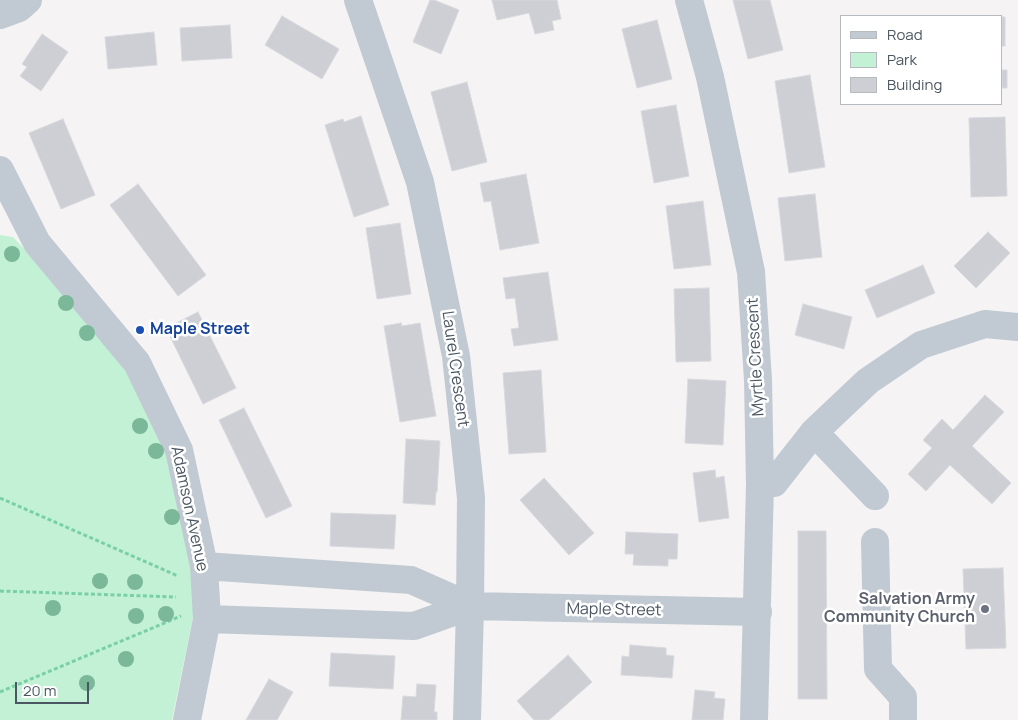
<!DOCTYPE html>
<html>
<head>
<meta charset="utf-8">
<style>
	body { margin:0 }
	#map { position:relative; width:1018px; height:720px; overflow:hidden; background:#f5f3f3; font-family:Manrope,sans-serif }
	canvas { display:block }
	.legend { position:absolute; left:840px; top:15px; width:162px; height:90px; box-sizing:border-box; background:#fff; border:1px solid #b7bbc0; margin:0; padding:6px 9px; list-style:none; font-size:15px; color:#4a5661 }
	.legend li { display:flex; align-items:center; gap:10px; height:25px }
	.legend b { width:25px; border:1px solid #b7bbc0 }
	.scale { position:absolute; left:15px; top:682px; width:74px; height:22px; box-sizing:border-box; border:2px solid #4a5661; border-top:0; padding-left:6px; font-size:15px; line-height:18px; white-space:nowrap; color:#4a5661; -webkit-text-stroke:4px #fff; paint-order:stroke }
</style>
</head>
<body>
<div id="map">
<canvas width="1018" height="720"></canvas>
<ul class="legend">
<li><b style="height:6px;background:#c1cad2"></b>Road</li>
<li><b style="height:14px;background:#c3f1d5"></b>Park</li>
<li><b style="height:14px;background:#cdcfd5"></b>Building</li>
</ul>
<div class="scale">20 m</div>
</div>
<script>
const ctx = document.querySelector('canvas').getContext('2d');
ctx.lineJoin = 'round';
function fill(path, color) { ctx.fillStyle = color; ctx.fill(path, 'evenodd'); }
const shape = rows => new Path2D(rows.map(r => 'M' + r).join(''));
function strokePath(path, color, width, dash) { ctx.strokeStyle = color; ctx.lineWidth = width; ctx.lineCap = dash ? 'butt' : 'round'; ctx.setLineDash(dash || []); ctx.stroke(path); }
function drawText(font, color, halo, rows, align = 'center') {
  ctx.font = font + ' Manrope,sans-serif'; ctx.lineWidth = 5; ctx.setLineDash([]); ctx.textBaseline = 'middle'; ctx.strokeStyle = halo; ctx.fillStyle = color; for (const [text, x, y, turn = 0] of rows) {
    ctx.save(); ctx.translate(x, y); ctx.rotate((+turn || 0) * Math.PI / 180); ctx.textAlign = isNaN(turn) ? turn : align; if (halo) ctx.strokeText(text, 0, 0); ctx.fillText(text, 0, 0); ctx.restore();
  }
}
fill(shape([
	[0,235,13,237,91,318,139,382,176,471,197,597,172,720,0,720]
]), '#c3f1d5');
const building = shape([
	[430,0,434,0,459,10,441,54,413,42,430,0],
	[492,0,557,0,561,19,552,21,554,30,535,34,529,13,497,20,492,0],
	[733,0,770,0,783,50,748,59,733,0],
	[282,16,339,49,322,79,265,45,282,16],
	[1002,17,1005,17,1005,46,1002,46,1002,17],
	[657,20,672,79,637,88,622,29,657,20],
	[230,25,232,58,182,61,180,28,230,25],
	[154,32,157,65,108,69,105,37,154,32],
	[42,34,68,52,41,91,20,76,27,67,22,64,42,34],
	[1002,70,1007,70,1007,88,1002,88,1002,70],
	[810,75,825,167,789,173,775,81,810,75],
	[467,82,487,162,452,171,431,92,467,82],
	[676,105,689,176,654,183,641,111,676,105],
	[361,116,389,205,354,217,325,125,343,119,344,122,361,116],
	[1005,117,1007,196,971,197,969,118,1005,117],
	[63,119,95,195,61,209,29,133,63,119],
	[526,174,539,243,500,250,491,201,484,202,480,183,526,174],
	[138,184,206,275,178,296,110,205,138,184],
	[815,194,822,257,785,261,778,198,815,194],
	[703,201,711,265,674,269,666,206,703,201],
	[400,223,411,294,377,299,366,228,400,223],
	[988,232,1010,253,976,288,954,266,988,232],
	[923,265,935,293,877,318,865,290,923,265],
	[548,272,558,340,514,346,511,329,519,328,515,298,506,299,503,278,548,272],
	[709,288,711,361,676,362,674,289,709,288],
	[803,304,852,317,844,349,795,335,803,304],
	[198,312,236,388,203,404,166,328,198,312],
	[401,323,402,326,420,323,436,416,400,422,384,326,401,323],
	[541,370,546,452,509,454,503,373,541,370],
	[688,379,726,381,723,445,685,443,688,379],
	[985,395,1004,412,972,446,1011,483,992,504,950,465,926,491,908,474,932,448,923,440,942,419,953,430,985,395],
	[244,408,292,506,266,518,219,420,244,408],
	[406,439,440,441,437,492,436,492,435,505,403,503,406,439],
	[715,470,716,478,724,476,729,518,699,522,693,473,715,470],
	[544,478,594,533,569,555,520,500,544,478],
	[331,513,396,515,394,549,330,546,331,513],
	[798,531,826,531,827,699,798,699,798,531],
	[626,532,678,534,677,559,668,559,668,566,633,565,634,554,625,554,626,532],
	[1003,568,1006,648,966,649,963,569,1003,568],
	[630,645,666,648,666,655,674,656,672,678,621,675,622,656,629,657,630,645],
	[331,653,395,656,393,689,329,686,331,653],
	[568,655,592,682,549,720,534,720,517,701,568,655],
	[269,679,293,692,277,720,246,720,269,679],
	[417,684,436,685,434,712,437,712,437,720,401,720,403,696,416,697,417,684],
	[695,690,715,692,714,698,725,699,723,720,692,720,695,690]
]);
fill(building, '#cdcfd5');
strokePath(building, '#d7d9de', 1);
strokePath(shape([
	[0,498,178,576],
	[0,591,176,597],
	[0,692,181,616]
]), '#7ad0a6', 3, [4, 2.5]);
strokePath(shape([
	[358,0,420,182,456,356,471,498,470,606,467,720],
	[689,0,710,77,751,272,758,380,760,484,754,720],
	[0,15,19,8,28,0],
	[0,170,37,243,137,363,179,450,204,566,207,619,187,720],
	[814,432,875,496],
	[760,484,774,483,814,432,868,381,921,345,985,324,1018,327],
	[875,542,878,669,903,697,903,720],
	[204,566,411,580,470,606],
	[207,619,414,626,470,606,758,612]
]), '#c1cad2', 28);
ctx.fillStyle = '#7bb799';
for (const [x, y] of [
	[12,254],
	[66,303],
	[87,333],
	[140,426],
	[156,451],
	[172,517],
	[100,581],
	[135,582],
	[53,608],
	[166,614],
	[136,616],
	[126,659],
	[87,683]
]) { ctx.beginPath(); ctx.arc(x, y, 8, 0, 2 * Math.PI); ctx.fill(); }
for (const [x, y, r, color] of [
	[140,330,5,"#1a4fb4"],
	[985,609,5,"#6b7280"]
]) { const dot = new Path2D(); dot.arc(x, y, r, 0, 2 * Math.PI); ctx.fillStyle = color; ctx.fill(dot); strokePath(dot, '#fff', 2); }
drawText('bold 16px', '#164399', '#fff', [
	["Maple Street",150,330]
], 'left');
drawText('16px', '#4a5661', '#fff', [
	["Myrtle Crescent",756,357,-93],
	["Laurel Crescent",455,369,82],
	["Adamson Avenue",189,509,78],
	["Maple Street",614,610,1]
]);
drawText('bold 16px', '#5b616d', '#fff', [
	["Salvation Army",975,600],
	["Community Church",975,618]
], 'right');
</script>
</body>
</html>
